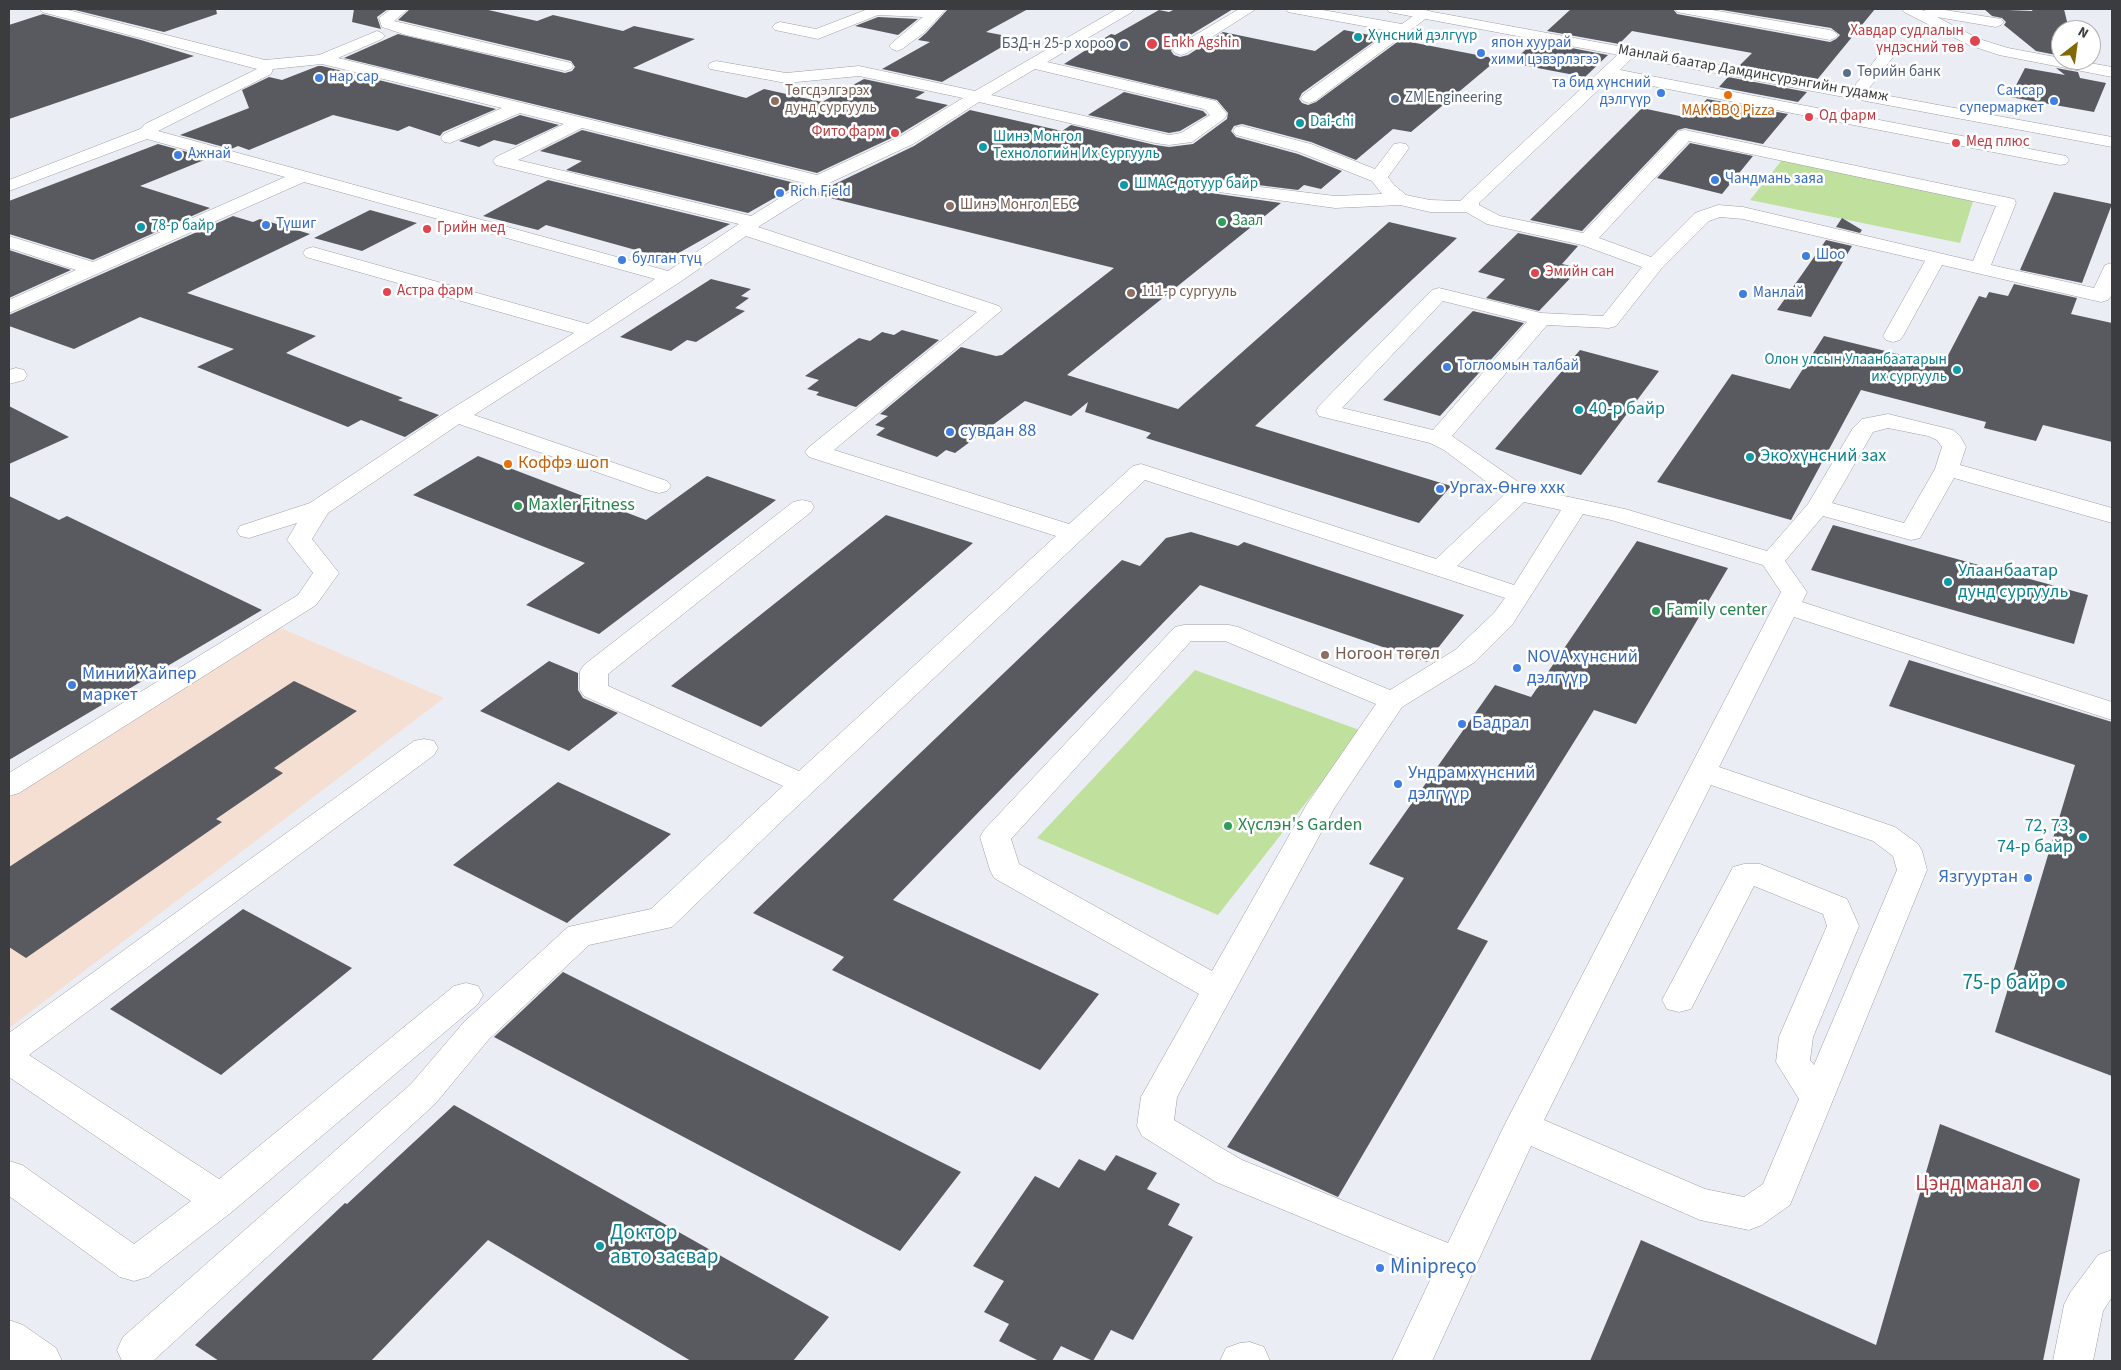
<!DOCTYPE html>
<html>
<head>
<meta charset="utf-8">
<style>
	body { margin:0 }
	#map { position:relative; width:2121px; height:1370px; overflow:hidden; background:#ebedf5; font-family:"Source Sans 3",sans-serif }
	canvas { display:block }
	.frame { position:absolute; inset:0; border:10px solid #3b3c3f; pointer-events:none }
	.north { position:absolute; left:2051px; top:20px; width:50px; height:50px; box-sizing:border-box; background:#fff; border:1px solid #b1b1b2; border-radius:50%; rotate:30deg; font-size:14px; font-weight:700; line-height:20px; text-align:center; color:#3b3c3f }
	.north::after { content:''; display:block; margin:auto; width:18px; height:22px; background:#836903; clip-path:polygon(50% 0,100% 100%,50% 72%,0 100%) }
</style>
</head>
<body>
<div id="map">
<canvas width="2121" height="1370"></canvas>
<div class="frame"></div>
<div class="north">N</div>
</div>
<script>
const ctx = document.querySelector('canvas').getContext('2d');
ctx.lineJoin = 'round';
function fill(path, color) { ctx.fillStyle = color; ctx.fill(path, 'evenodd'); }
const shape = rows => new Path2D(rows.map(r => 'M' + r).join(''));
function strokePath(path, color, width, dash) { ctx.strokeStyle = color; ctx.lineWidth = width; ctx.lineCap = dash ? 'butt' : 'round'; ctx.setLineDash(dash || []); ctx.stroke(path); }
function drawText(font, color, halo, rows, align = 'center') {
  ctx.font = font + ' "Source Sans 3",sans-serif'; ctx.lineWidth = 5; ctx.setLineDash([]); ctx.textBaseline = 'middle'; ctx.strokeStyle = halo; ctx.fillStyle = color; for (const [text, x, y, turn = 0] of rows) {
    ctx.save(); ctx.translate(x, y); ctx.rotate((+turn || 0) * Math.PI / 180); ctx.textAlign = isNaN(turn) ? turn : align; if (halo) ctx.strokeText(text, 0, 0); ctx.fillText(text, 0, 0); ctx.restore();
  }
}
fill(shape([
	[276,626,444,698,9,1028,9,795]
]), '#f5ded2');
fill(shape([
	[1782,160,1974,198,1960,243,1750,200],
	[1195,670,1362,731,1218,915,1037,838]
]), '#c0e19e');
fill(shape([
	[71,9,216,9,217,14,164,32],
	[354,9,388,9,377,17,381,29,352,22],
	[410,9,484,9,537,21,553,15,623,31,634,26,695,39,633,68,746,98,764,89,822,102,864,79,925,92,915,98,948,105,900,134,817,173,344,58,398,34,565,73,572,71,575,67,571,61,398,20],
	[948,9,1028,9,986,32,1017,38,942,82,882,69,930,42,918,40,926,33],
	[1175,9,1233,9,1174,45,1171,51,1174,55,1180,57,1188,55,1223,32,1315,51,1344,30,1380,37,1302,93,1299,99,1302,103,1308,105,1316,102,1400,40,1498,59,1411,132,1393,129,1356,160,1311,142,1242,124,1234,126,1231,131,1236,137,1298,154,1342,171,1321,189,1304,185,1298,190,1210,179,1202,181,1199,186,1204,192,1281,203,1067,375,1178,409,1389,222,1457,238,1255,426,1451,486,1419,523,1146,438,1151,433,1085,412,1088,402,1071,416,1025,401,955,453,946,450,937,457,876,435,885,428,875,425,888,416,880,414,961,347,996,356,1002,355,1114,268,814,194,914,146,970,110,1062,131,1071,125,1155,145,1169,147,1193,144,1227,119,1228,113,1217,100,1064,64,1111,34,1115,35,1159,10,1169,12],
	[1571,9,1673,9,1677,14,1830,42,1836,39,1840,35,1831,28,1716,9,1875,9,1816,81,1739,66,1752,53,1632,31,1619,44,1547,31],
	[1984,9,2032,11,2033,9,2064,9,2069,30,2061,30,2061,56,2036,51,2004,25,2006,22,2002,18,1992,16],
	[43,14,141,40,194,56,9,119,9,25],
	[878,17,918,19,898,35,855,26],
	[1535,41,1608,55,1585,77,1511,63],
	[318,66,322,66,496,109,443,132,440,136,409,126,398,131,333,115,249,150,238,146,231,149,180,135,249,108,242,90,269,77,282,80],
	[2025,68,2065,75,2056,68,2078,72,2080,78,2106,83,2094,112,2010,97],
	[1728,77,1807,92,1798,102,1719,87],
	[1124,92,1203,111,1207,115,1180,131,1169,133,1088,115],
	[1707,99,1788,114,1763,144,1685,128,1678,130,1582,231,1530,220,1642,108,1689,118],
	[520,115,559,125,516,145,494,140,479,147,459,141],
	[582,130,799,184,748,213,566,170,582,161,540,151],
	[1690,143,1753,156,1722,194,1657,178],
	[158,144,209,158,140,186,210,208,93,260,9,234,9,201],
	[548,180,730,224,668,259,546,225,538,230,483,216],
	[2054,192,2112,204,2082,283,2020,270],
	[370,210,417,223,362,251,314,238],
	[233,216,253,222,260,219,310,234,187,293,316,336,286,353,403,398,398,400,439,415,405,437,361,420,348,427,197,367,234,349,140,317,74,349,9,326,9,315],
	[1842,218,1862,230,1860,233,1836,227],
	[1518,233,1578,246,1562,264,1580,268,1539,311,1486,298,1505,279,1478,272],
	[1826,240,1852,246,1811,317,1777,310],
	[9,250,71,270,9,298],
	[711,279,751,289,741,296,749,298,735,308,745,311,696,342,687,340,671,351,620,337],
	[2014,284,2077,298,2071,314,2112,323,2112,442,2043,425,2036,441,1984,428,1986,422,1861,390,1791,520,1657,482,1732,374,1790,389,1824,336,1943,365,1979,296,1986,298,1989,292,2008,296],
	[1473,311,1524,323,1440,416,1383,400],
	[902,330,939,340,856,407,816,395,819,392,807,389,819,380,805,376,859,338,870,341,882,332,894,335],
	[1580,350,1659,371,1581,475,1495,449],
	[9,406,69,437,9,464],
	[478,456,646,520,707,476,776,500,599,634,526,605,585,563,413,495],
	[9,496,59,520,67,516,262,610,9,760],
	[886,515,973,543,761,727,671,686],
	[1833,525,2088,595,2074,644,1811,570],
	[1191,532,1238,546,1244,542,1464,615,1427,662,1200,585,893,900,1099,994,1040,1070,832,970,844,957,753,913,1122,560,1140,566,1166,538],
	[1637,541,1728,568,1636,724,1594,710,1457,929,1488,941,1338,1197,1227,1147,1404,878,1369,864,1495,685,1531,697],
	[1909,660,2112,722,2112,1076,1995,1032,2075,765,1889,706],
	[549,661,578,673,578,690,583,698,618,713,569,751,480,711],
	[294,681,357,711,274,768,283,773,216,819,222,822,26,958,9,947,9,867],
	[558,782,671,834,567,923,453,865],
	[243,909,352,968,221,1075,110,1009],
	[563,972,961,1172,900,1251,494,1037],
	[454,1105,829,1317,793,1361,691,1361,488,1240,371,1361,219,1361,195,1345,345,1203,347,1204],
	[1940,1124,2080,1179,2043,1361,1590,1361,1641,1240,1876,1345],
	[1116,1155,1157,1173,1147,1189,1180,1204,1168,1225,1193,1237,1133,1340,1111,1330,1093,1361,1061,1346,1052,1361,1039,1361,999,1341,1009,1324,984,1312,1004,1281,973,1266,1035,1176,1059,1188,1079,1159,1105,1171]
]), '#585a60');
const minor = shape([
	[40,9,64,9,265,60,319,55,377,31,382,33,385,36,382,39,338,58,817,175,901,136,963,98,859,76,786,83,710,69,708,66,710,63,716,61,786,73,859,66,975,91,1117,9,1134,9,1132,12,1047,62,1216,101,1227,114,1225,118,1192,142,1169,145,1155,143,979,102,913,144,825,185,758,227,999,306,1002,310,834,450,1069,524,1133,466,1141,464,1436,559,1504,495,1444,450,1430,443,1319,416,1316,411,1319,406,1432,290,1439,288,1541,313,1603,316,1642,267,1582,245,1487,224,1466,212,1430,212,1400,205,1335,208,1204,190,1201,186,1204,182,1210,181,1335,196,1382,194,1372,181,1299,152,1236,135,1233,131,1236,127,1242,126,1311,144,1375,169,1394,144,1400,143,1406,144,1409,148,1388,177,1394,185,1406,195,1430,200,1460,201,1625,48,1631,46,1637,48,1639,51,1620,70,2066,156,2069,160,2066,164,2060,165,1611,78,1479,203,1479,205,1500,216,1583,233,1679,131,1685,130,2014,199,2016,203,1991,265,2094,288,2105,265,2112,263,2111,296,2108,300,2101,302,1942,265,1903,336,1900,340,1893,342,1886,340,1883,336,1925,261,1743,219,1720,217,1709,221,1661,269,1616,326,1609,328,1547,325,1452,436,1527,488,1625,509,1767,551,1808,504,1853,428,1862,419,1888,414,1953,430,1960,436,1966,447,1960,465,2112,508,2112,523,1954,478,1920,538,1911,540,1823,516,1785,561,1807,592,1802,602,2112,702,2112,720,1794,617,1719,767,1895,827,1918,844,1922,851,1927,870,1790,1205,1762,1225,1749,1230,1700,1220,1531,1146,1432,1361,1392,1361,1434,1272,1216,1182,1142,1136,1137,1126,1141,1097,1199,994,994,878,990,870,980,837,984,830,1175,627,1184,625,1229,625,1238,627,1390,690,1455,650,1494,613,1505,598,1145,480,787,816,672,927,589,945,489,1039,435,1104,153,1361,122,1361,117,1350,123,1337,411,1084,465,1021,568,927,651,909,783,786,584,696,580,690,580,671,584,665,793,502,802,500,811,502,814,507,811,512,608,674,608,686,799,771,1056,536,809,457,805,452,809,447,977,312,746,236,680,282,474,415,667,481,671,486,667,491,659,493,651,491,459,424,328,513,312,539,339,573,316,605,19,793,9,796,9,773,298,595,313,573,287,540,297,523,249,538,240,536,237,531,240,526,310,503,448,411,574,333,306,257,303,253,306,249,313,247,320,249,588,324,655,279,304,182,9,313,9,300,76,270,9,248,9,236,93,262,285,177,147,139,9,191,9,180,140,129,145,124,257,69,42,12,40,9],
	[322,64,502,108,444,134,441,138,444,142,450,143,520,113,564,124,496,157,493,161,496,165,739,224,668,271,158,131,271,74,273,69,322,64],
	[1035,69,1204,109,1210,115,1181,133,1169,135,991,95,1035,69],
	[582,128,804,183,751,216,518,160,582,128],
	[1689,141,1996,206,1973,261,1743,207,1718,205,1695,213,1651,257,1599,238,1689,141],
	[1443,301,1527,322,1433,430,1342,408,1443,301],
	[1888,428,1928,436,1937,440,1942,447,1935,469,1904,523,1832,503,1873,432,1888,428],
	[1524,502,1561,510,1514,585,1457,566,1524,502],
	[1583,514,1611,520,1763,565,1781,592,1504,1126,1448,1243,1242,1160,1174,1120,1177,1097,1335,807,1402,707,1475,662,1512,625,1583,514],
	[1191,641,1225,641,1376,704,1307,804,1212,971,1019,864,1011,839,1191,641],
	[1711,785,1873,841,1893,856,1897,870,1814,1065,1810,1060,1813,1037,1859,926,1847,899,1760,864,1744,864,1733,867,1662,1000,1667,1009,1679,1012,1691,1009,1754,886,1823,914,1827,926,1779,1037,1776,1062,1799,1099,1763,1184,1744,1197,1705,1189,1544,1120,1711,785],
	[391,9,408,9,394,21,571,63,573,66,571,69,565,71,406,35,382,27,379,18,391,9],
	[868,9,946,9,925,32,902,49,897,51,892,49,889,46,892,43,923,17,878,15,818,39,775,30,772,27,775,24,780,22,816,29,868,9],
	[1239,9,1256,9,1187,53,1181,55,1175,53,1173,50,1175,47,1239,9],
	[1286,9,1317,9,1402,24,1420,11,1425,10,1430,11,1432,14,1315,101,1309,103,1303,101,1301,98,1303,95,1391,31,1293,13,1288,12,1286,9],
	[1675,9,1706,9,1830,30,1835,32,1838,35,1835,38,1830,40,1682,13,1677,12,1675,9],
	[1902,9,1920,9,1924,11,1926,9,1939,9,2001,19,2004,22,2001,25,1996,27,1937,17,1979,39,2008,48,2061,58,2061,60,2073,60,2112,67,2112,77,1999,55,1969,45,1904,12,1902,9],
	[1892,43,1897,45,1900,48,1870,87,1866,97,1854,97,1852,94,1856,84,1887,45,1892,43],
	[16,368,24,370,27,375,24,380,9,384,9,370,16,368],
	[424,739,434,741,438,748,434,755,29,1055,219,1179,454,986,466,983,478,986,483,995,478,1004,233,1211,148,1277,134,1281,120,1277,9,1196,9,1161,22,1165,134,1244,191,1201,9,1077,9,1033,414,741,424,739],
	[2112,1250,2112,1297,2103,1311,2093,1361,2053,1361,2064,1305,2070,1293,2098,1255,2112,1250],
	[1250,1342,1264,1347,1270,1361,1220,1361,1226,1348,1240,1343,1250,1342]
]);
const major = shape([
	[1387,9,1417,9,2112,137,2112,147,1394,13,1389,12,1387,9],
	[9,1320,23,1325,56,1348,62,1361,9,1360,9,1320]
]);
strokePath(minor, '#9c9ea6', 1);
strokePath(major, '#9c9ea6', 1);
fill(minor, '#fff');
fill(major, '#fff');
for (const [x, y, r, color] of [
	[1358,37,5,"#0f9aa8"],
	[1975,41,6,"#e0444e"],
	[1152,44,6,"#e0444e"],
	[1124,45,5,"#5c6f8a"],
	[1481,53,5,"#3f7fe0"],
	[1847,73,5,"#5c6f8a"],
	[319,78,5,"#3f7fe0"],
	[1661,93,5,"#3f7fe0"],
	[1728,95,5,"#e8710a"],
	[1395,99,5,"#5c6f8a"],
	[775,101,5,"#8d6e63"],
	[2054,101,5,"#3f7fe0"],
	[1809,117,5,"#e0444e"],
	[1300,123,5,"#0f9aa8"],
	[895,133,5,"#e0444e"],
	[1956,143,5,"#e0444e"],
	[983,147,5,"#0f9aa8"],
	[178,155,5,"#3f7fe0"],
	[1715,180,5,"#3f7fe0"],
	[1124,185,5,"#0f9aa8"],
	[780,193,5,"#3f7fe0"],
	[950,206,5,"#8d6e63"],
	[1222,222,5,"#2e9e5b"],
	[266,225,5,"#3f7fe0"],
	[141,227,5,"#0f9aa8"],
	[427,229,5,"#e0444e"],
	[1806,256,5,"#3f7fe0"],
	[622,260,5,"#3f7fe0"],
	[1535,273,5,"#e0444e"],
	[387,292,5,"#e0444e"],
	[1131,293,5,"#8d6e63"],
	[1743,294,5,"#3f7fe0"],
	[1447,367,5,"#3f7fe0"],
	[1957,370,5,"#0f9aa8"],
	[1579,410,5,"#0f9aa8"],
	[950,432,5,"#3f7fe0"],
	[1750,457,5,"#0f9aa8"],
	[508,464,5,"#e8710a"],
	[1440,489,5,"#3f7fe0"],
	[518,506,5,"#2e9e5b"],
	[1948,582,5,"#0f9aa8"],
	[1656,611,5,"#2e9e5b"],
	[1325,655,5,"#8d6e63"],
	[1517,668,5,"#3f7fe0"],
	[72,685,5,"#3f7fe0"],
	[1462,724,5,"#3f7fe0"],
	[1398,784,5,"#3f7fe0"],
	[1228,826,5,"#2e9e5b"],
	[2083,837,5,"#0f9aa8"],
	[2028,878,5,"#3f7fe0"],
	[2061,984,5,"#0f9aa8"],
	[2034,1185,6,"#e0444e"],
	[600,1246,5,"#0f9aa8"],
	[1380,1268,5,"#3f7fe0"]
]) { const dot = new Path2D(); dot.arc(x, y, r, 0, 2 * Math.PI); ctx.fillStyle = color; ctx.fill(dot); strokePath(dot, '#fff', 2); }
drawText('15px', '#be3a42', '#fff', [
	["Хавдар судлалын",1964,32,"right"],
	["үндэсний төв",1964,49,"right"],
	["Enkh Agshin",1163,44],
	["Од фарм",1819,117],
	["Фито фарм",885,133,"right"],
	["Мед плюс",1966,143],
	["Грийн мед",437,229],
	["Эмийн сан",1545,273],
	["Астра фарм",397,292]
], 'left');
drawText('15px', '#0d838f', '#fff', [
	["Хүнсний дэлгүүр",1368,37],
	["Dai-chi",1310,123],
	["Шинэ Монгол",993,138],
	["Технологийн Их Сургууль",993,155],
	["ШМАС дотуур байр",1134,185],
	["78-р байр",151,227],
	["Олон улсын Улаанбаатарын",1947,361,"right"],
	["их сургууль",1947,378,"right"]
], 'left');
drawText('15px', '#366cbe', '#fff', [
	["япон хуурай",1491,44],
	["хими цэвэрлэгээ",1491,61],
	["нар сар",329,78],
	["та бид хүнсний",1651,84,"right"],
	["дэлгүүр",1651,101,"right"],
	["Сансар",2044,92,"right"],
	["супермаркет",2044,109,"right"],
	["Ажнай",188,155],
	["Чандмань заяа",1725,180],
	["Rich Field",790,193],
	["Түшиг",276,225],
	["Шоо",1816,256],
	["булган түц",632,260],
	["Манлай",1753,294],
	["Тоглоомын талбай",1457,367]
], 'left');
drawText('15px', '#4e5e75', '#fff', [
	["БЗД-н 25-р хороо",1114,45,"right"],
	["Төрийн банк",1857,73],
	["ZM Engineering",1405,99]
], 'left');
drawText('15px', '#3b3c3f', '#fff', [
	["Манлай баатар Дамдинсүрэнгийн гудамж",1753,74,10]
]);
drawText('15px', '#785e54', '#fff', [
	["Төгсдэлгэрэх",785,92],
	["дунд сургууль",785,109],
	["Шинэ Монгол ЕБС",960,206],
	["111-р сургууль",1141,293]
], 'left');
drawText('15px', '#c56008', '#fff', [
	["MAK BBQ Pizza",1728,112]
]);
drawText('15px', '#27864d', '#fff', [
	["Заал",1232,222]
], 'left');
drawText('18px', '#0d838f', '#fff', [
	["40-р байр",1589,410],
	["Эко хүнсний зах",1760,457],
	["Улаанбаатар",1958,572],
	["дунд сургууль",1958,593],
	["72, 73,",2073,827,"right"],
	["74-р байр",2073,848,"right"]
], 'left');
drawText('18px', '#366cbe', '#fff', [
	["сувдан 88",960,432],
	["Ургах-Өнгө ххк",1450,489],
	["NOVA хүнсний",1527,658],
	["дэлгүүр",1527,679],
	["Миний Хайпер",82,675],
	["маркет",82,696],
	["Бадрал",1472,724],
	["Ундрам хүнсний",1408,774],
	["дэлгүүр",1408,795],
	["Язгууртан",2018,878,"right"]
], 'left');
drawText('18px', '#c56008', '#fff', [
	["Коффэ шоп",518,464]
], 'left');
drawText('18px', '#27864d', '#fff', [
	["Maxler Fitness",528,506],
	["Family center",1666,611],
	["Хүслэн's Garden",1238,826]
], 'left');
drawText('18px', '#785e54', '#fff', [
	["Ногоон төгөл",1335,655]
], 'left');
drawText('21px', '#0d838f', '#fff', [
	["75-р байр",2051,984],
	["Доктор",610,1234,"left"],
	["авто засвар",610,1258,"left"]
], 'right');
drawText('21px', '#be3a42', '#fff', [
	["Цэнд манал",2023,1185]
], 'right');
drawText('21px', '#366cbe', '#fff', [
	["Minipreço",1390,1268]
], 'left');
</script>
</body>
</html>
